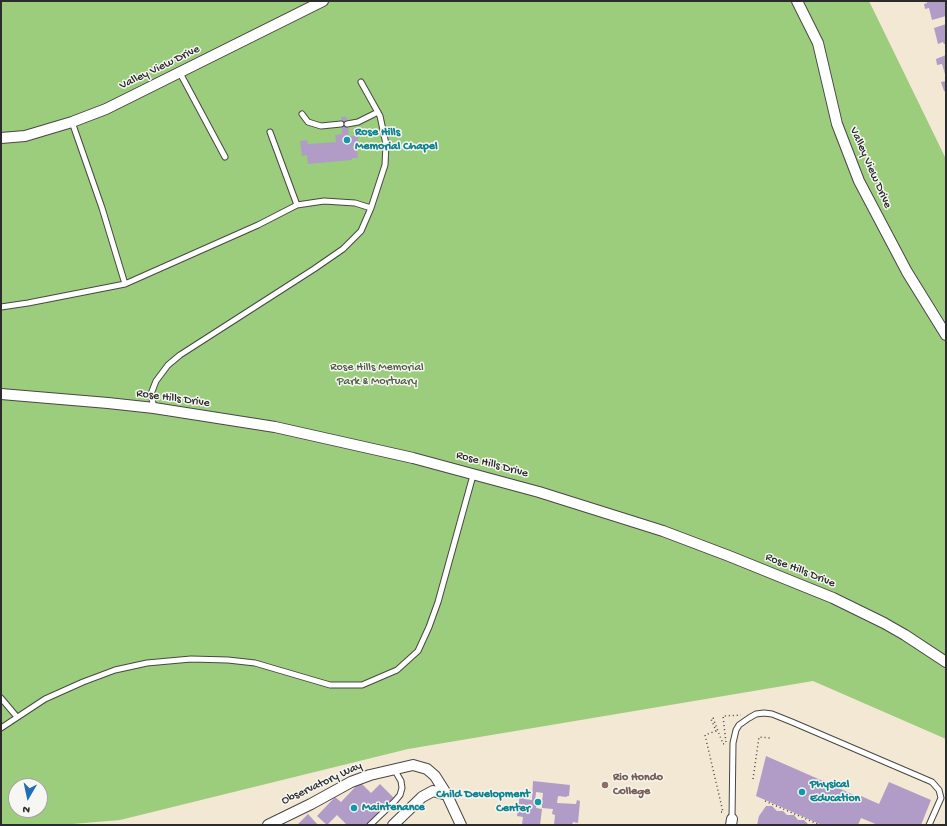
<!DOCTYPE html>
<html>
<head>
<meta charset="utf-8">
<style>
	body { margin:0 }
	#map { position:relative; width:947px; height:826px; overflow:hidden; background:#f2e8d3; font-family:"Gochi Hand",sans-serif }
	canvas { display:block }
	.frame { position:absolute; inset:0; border:2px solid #2b2b2b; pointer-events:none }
	.north { position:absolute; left:8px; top:778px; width:40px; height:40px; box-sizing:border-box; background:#f6f6f2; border:1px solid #a5a5a2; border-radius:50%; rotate:189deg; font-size:11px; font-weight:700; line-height:16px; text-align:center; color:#2b2b2b }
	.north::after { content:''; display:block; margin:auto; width:14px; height:18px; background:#1f6fb2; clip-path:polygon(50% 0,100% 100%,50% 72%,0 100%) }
</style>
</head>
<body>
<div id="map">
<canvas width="947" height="826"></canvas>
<div class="frame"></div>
<div class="north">N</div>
</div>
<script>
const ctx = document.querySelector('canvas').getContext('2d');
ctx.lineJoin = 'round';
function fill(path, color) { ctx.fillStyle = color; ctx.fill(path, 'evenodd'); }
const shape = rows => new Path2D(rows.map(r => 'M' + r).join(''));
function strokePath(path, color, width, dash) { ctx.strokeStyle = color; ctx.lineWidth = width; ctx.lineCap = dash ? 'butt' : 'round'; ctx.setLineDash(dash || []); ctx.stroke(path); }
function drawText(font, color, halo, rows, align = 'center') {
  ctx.font = font + ' "Gochi Hand",sans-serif'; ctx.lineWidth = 3; ctx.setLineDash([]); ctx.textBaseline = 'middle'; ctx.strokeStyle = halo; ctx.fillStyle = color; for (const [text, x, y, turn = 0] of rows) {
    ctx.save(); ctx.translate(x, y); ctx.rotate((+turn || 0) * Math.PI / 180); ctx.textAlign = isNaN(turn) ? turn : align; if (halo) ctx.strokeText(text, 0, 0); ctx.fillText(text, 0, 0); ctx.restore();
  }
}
fill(shape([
	[1,1,869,1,946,159,946,739,813,681,408,749,120,820,60,825,1,825],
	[16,786,40,786,40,810,16,810]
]), '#9bcd7c');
fill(shape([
	[927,1,946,1,946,8,945,8,946,16,932,20,929,8,925,9,924,4,927,3],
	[946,24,946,44,944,44,943,42,938,44,934,28],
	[946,55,946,74,945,74,942,64,937,65,936,59],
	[946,81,946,91,944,91,941,82],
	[341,117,347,117,349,136,358,136,358,143,360,143,361,146,359,147,359,149,357,149,358,158,352,158,352,160,308,164,307,155,302,156,300,141,307,140,308,144,336,142,335,135,342,134],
	[766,756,823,781,823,780,836,787,861,798,861,796,879,804,889,782,931,800,921,825,878,825,861,818,858,825,822,825,756,796],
	[533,781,570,785,569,796,567,796,567,797,558,796,557,803,576,804,577,800,580,801,578,823,573,822,572,825,554,825,555,815,552,814,553,809,542,808,542,805,537,804,536,808,542,809,540,825,522,825,523,817,517,816,520,794,525,794,524,799,532,800],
	[536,792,543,793,542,802,535,801],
	[360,782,371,793,380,784,394,798,367,825,347,825,337,815,327,825,317,816,335,797,341,802],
	[766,806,772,806,777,811,783,811,787,815,794,815,798,820,804,820,809,825,757,825,759,816],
	[308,814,318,825,297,825]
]), '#b19cc7');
const service = shape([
	[180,73,225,157],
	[302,114,308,122,321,126,341,124],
	[72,122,102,208,125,284],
	[347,124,358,122,378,112],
	[270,132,297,205],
	[1,307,28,303,125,284,258,225,297,205,324,201,355,203,371,208],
	[154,408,151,394,156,381,168,365,180,355,314,269,343,249,361,231,371,208,385,165,386,144,380,116,361,82],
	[1,698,17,717],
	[1,728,45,699,83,682,115,670,147,663,191,659,228,660,255,663,330,685,362,685,397,670,418,651,429,627,438,602,472,479,474,474],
	[732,819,733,743,736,730,739,725,749,718,756,714,764,713,772,714,792,722,932,782,939,790,941,798,929,825],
	[370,825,395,801,400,795,402,788,401,781,394,769]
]);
const minor = shape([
	[797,1,818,43,837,124,859,181,907,272,946,335],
	[1,138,25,136,72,122,106,109,323,1],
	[1,394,108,403,154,408,275,427,413,458,539,492,663,531,729,556,833,598,884,623,905,635,946,662],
	[268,825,311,804,351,782,370,775,413,765,427,769,435,776,447,795,461,825],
	[393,825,422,797,433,791,447,795],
	[731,825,732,819]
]);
strokePath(service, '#494744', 7);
strokePath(minor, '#494744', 12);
strokePath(shape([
	[753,779,759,737,771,738],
	[765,801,820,825],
	[721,812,723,812,705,735,716,731,711,719,713,718,723,744,726,743,723,716,741,715],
	[870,825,871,825]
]), '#494744', 1.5, [1, 3]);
strokePath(service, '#fff', 5);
strokePath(minor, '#fff', 10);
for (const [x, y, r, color] of [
	[347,140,4,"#0f9aa8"],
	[605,785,4,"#8d6e63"],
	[802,792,4,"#0f9aa8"],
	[538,802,4,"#0f9aa8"],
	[354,808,4,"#0f9aa8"]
]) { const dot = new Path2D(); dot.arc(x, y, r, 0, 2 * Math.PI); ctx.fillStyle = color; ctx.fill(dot); strokePath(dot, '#f6f6f2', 1.5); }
drawText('12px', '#2b2b2b', '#f6f6f2', [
	["Valley View Drive",160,68,-26],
	["Valley View Drive",870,168,66],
	["Rose Hills Drive",173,399,8],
	["Rose Hills Drive",492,465,15],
	["Rose Hills Drive",800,571,22],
	["Observatory Way",322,784,-25]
]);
drawText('bold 12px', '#0d838f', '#f6f6f2', [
	["Rose Hills",355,133],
	["Memorial Chapel",355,147],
	["Physical",810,785],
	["Education",810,799],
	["Child Development",530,795,"right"],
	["Center",530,809,"right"],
	["Maintenance",362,808]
], 'left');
drawText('12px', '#4d5c43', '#f6f6f2', [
	["Rose Hills Memorial",377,368],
	["Park & Mortuary",377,382]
]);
drawText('bold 12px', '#785e54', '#f6f6f2', [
	["Rio Hondo",613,778],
	["College",613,792]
], 'left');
</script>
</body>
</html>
